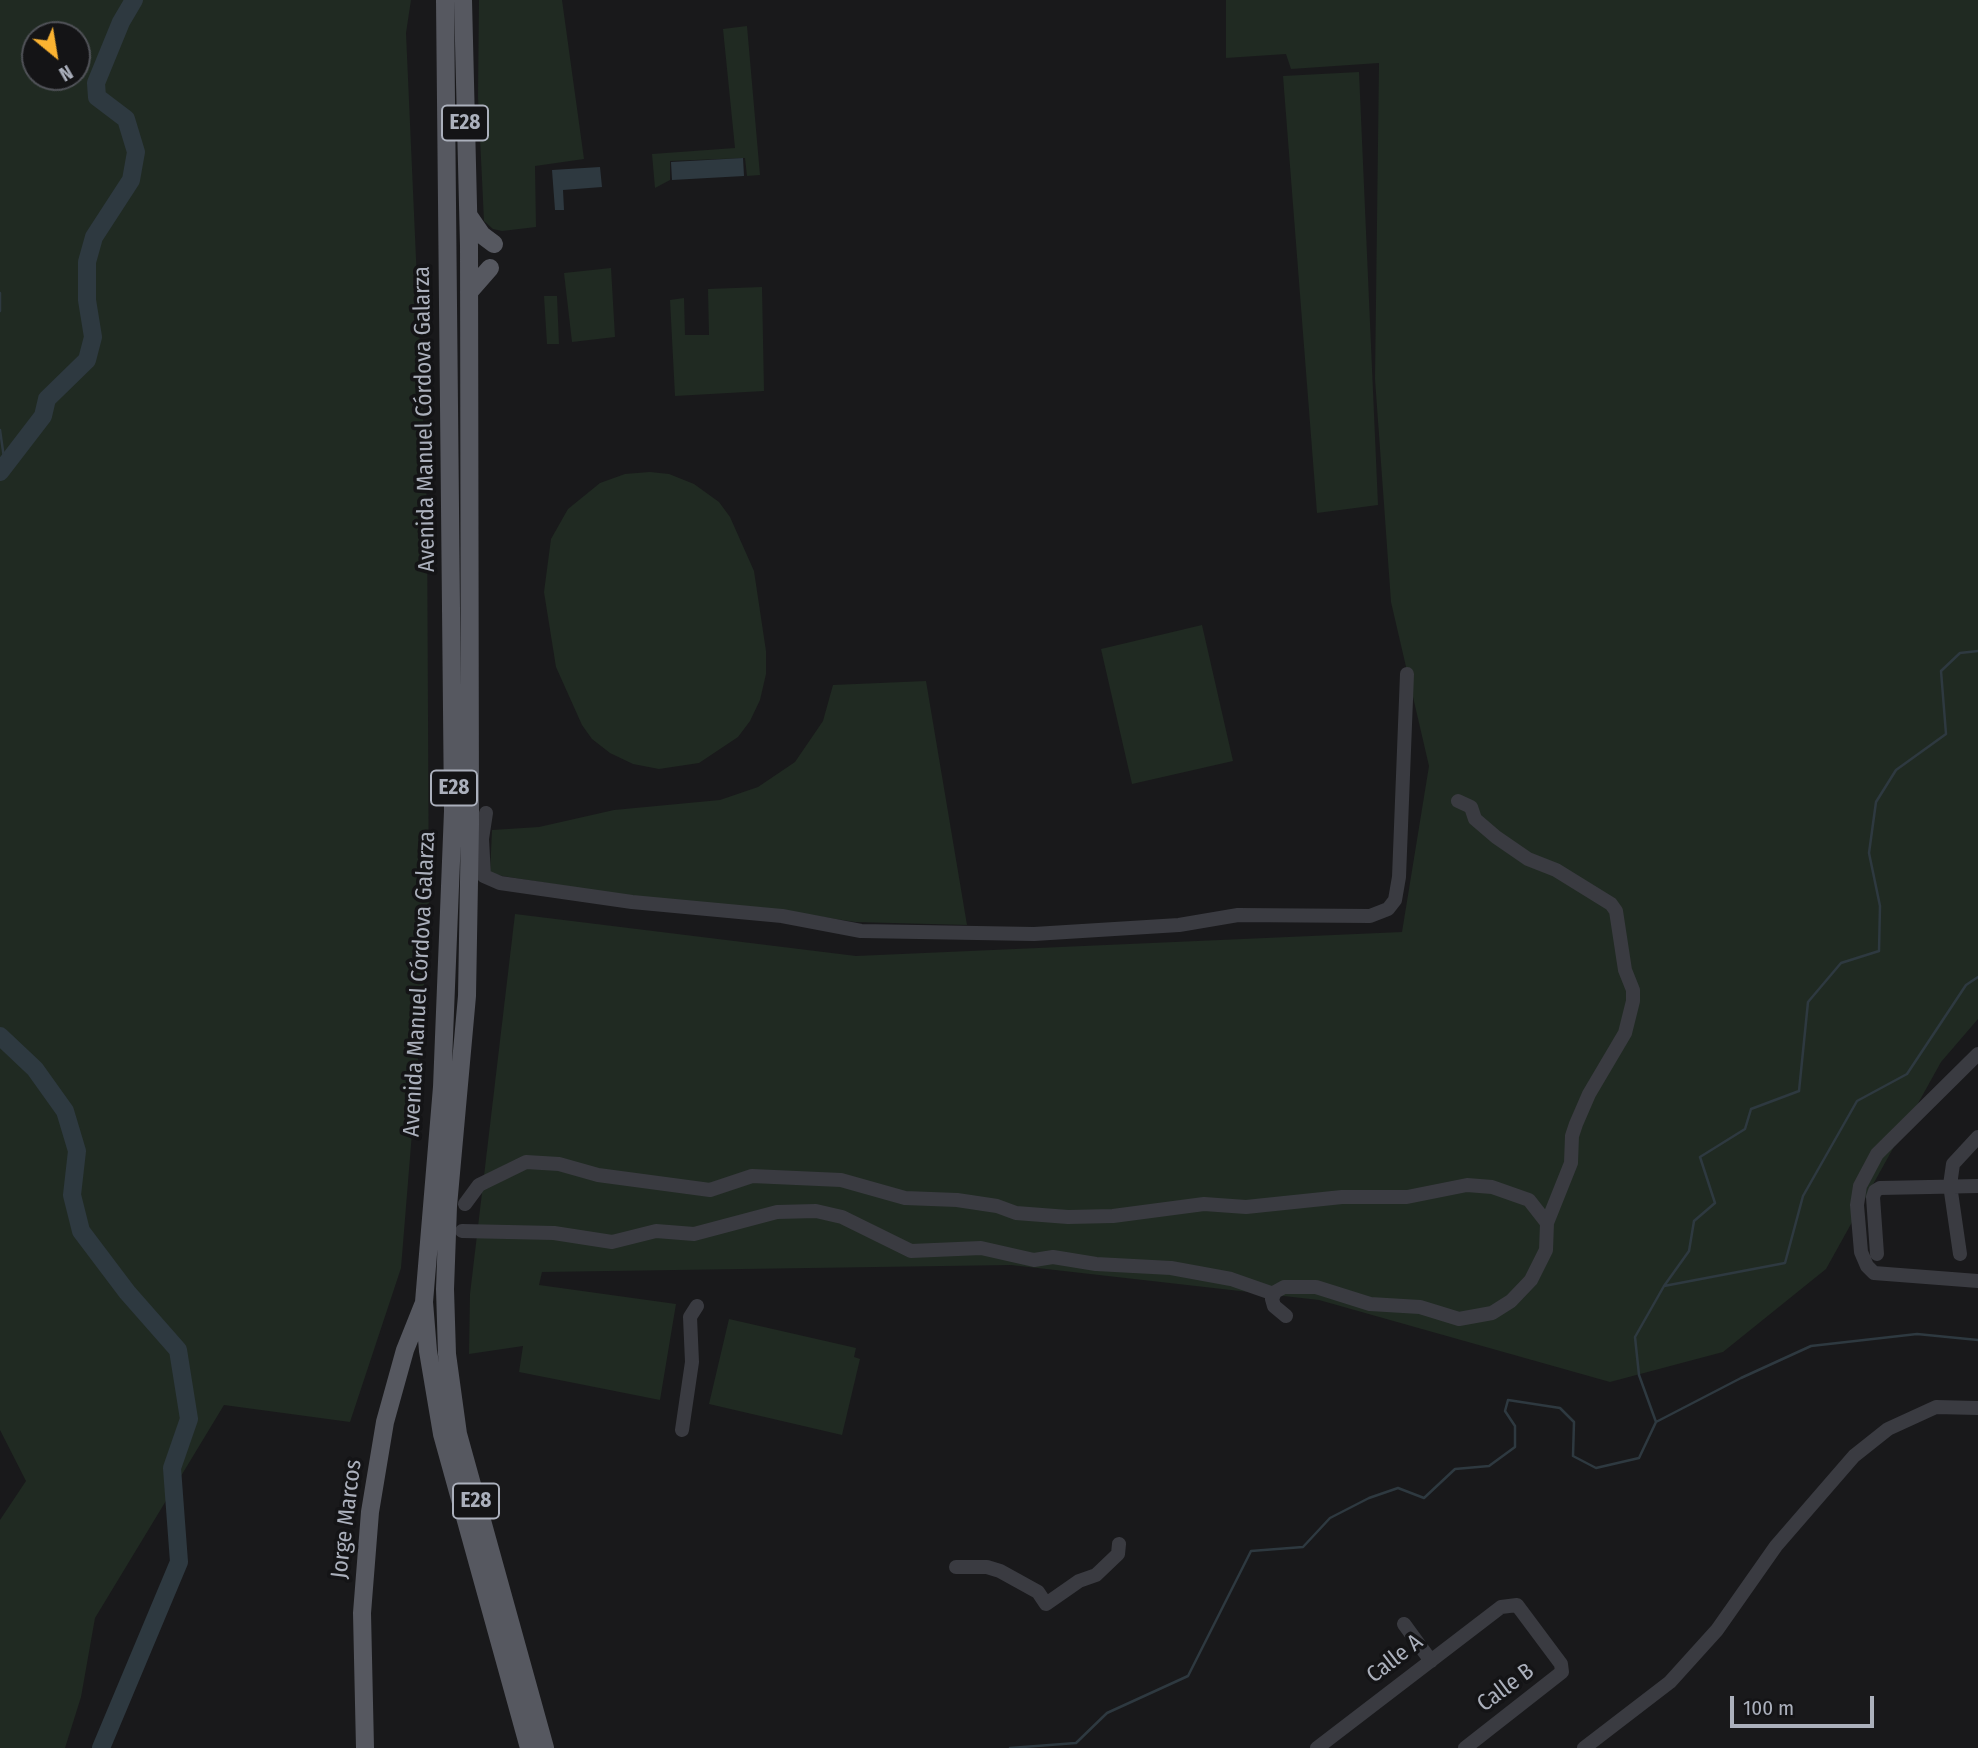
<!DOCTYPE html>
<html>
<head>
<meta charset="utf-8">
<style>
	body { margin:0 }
	#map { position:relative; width:1978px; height:1748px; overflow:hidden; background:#19191b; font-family:"Fira Sans Condensed",sans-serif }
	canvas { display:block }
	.north { position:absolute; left:21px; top:21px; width:70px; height:70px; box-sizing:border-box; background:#141416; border:2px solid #505258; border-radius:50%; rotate:150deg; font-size:19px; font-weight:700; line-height:28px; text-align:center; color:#abb0bc }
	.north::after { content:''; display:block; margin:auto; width:24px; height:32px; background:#fbb331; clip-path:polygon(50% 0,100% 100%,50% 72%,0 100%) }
	.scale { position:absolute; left:1730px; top:1696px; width:144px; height:32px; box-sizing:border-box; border:4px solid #abb0bc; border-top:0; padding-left:9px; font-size:21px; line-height:24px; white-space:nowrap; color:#abb0bc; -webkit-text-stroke:5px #141416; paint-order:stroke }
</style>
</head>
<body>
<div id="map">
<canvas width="1978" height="1748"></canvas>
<div class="north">N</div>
<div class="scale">100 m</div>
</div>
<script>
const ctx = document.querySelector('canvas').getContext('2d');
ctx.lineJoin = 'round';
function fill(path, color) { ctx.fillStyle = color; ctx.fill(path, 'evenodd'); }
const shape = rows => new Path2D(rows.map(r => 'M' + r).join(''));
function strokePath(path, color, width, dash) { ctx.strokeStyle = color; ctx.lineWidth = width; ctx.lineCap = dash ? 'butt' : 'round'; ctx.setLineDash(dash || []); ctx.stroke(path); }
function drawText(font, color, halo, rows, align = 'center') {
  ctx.font = font + ' "Fira Sans Condensed",sans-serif'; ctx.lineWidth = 7; ctx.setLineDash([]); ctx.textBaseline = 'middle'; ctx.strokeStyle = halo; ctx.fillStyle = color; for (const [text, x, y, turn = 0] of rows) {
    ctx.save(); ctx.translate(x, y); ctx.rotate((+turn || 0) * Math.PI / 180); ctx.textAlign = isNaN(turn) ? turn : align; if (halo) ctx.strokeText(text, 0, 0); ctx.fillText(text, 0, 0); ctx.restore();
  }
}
fill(shape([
	[0,0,411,0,406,33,427,507,429,924,401,1268,350,1422,224,1405,95,1618,81,1697,65,1748,0,1748,0,1520,26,1481,0,1430],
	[35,35,77,35,77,77,35,77],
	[479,0,562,0,584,159,535,166,536,227,502,231,493,229,484,221,478,96],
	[1226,0,1978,0,1978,1019,1941,1062,1826,1269,1723,1352,1610,1382,1319,1300,1011,1265,542,1272,539,1285,676,1304,660,1400,519,1372,523,1346,469,1354,470,1294,515,914,856,956,1402,932,1429,766,1391,602,1375,379,1379,63,1291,69,1286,54,1226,58],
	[747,26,760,175,747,176,745,158,670,161,670,180,655,188,652,154,735,148,723,29],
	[1359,72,1378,505,1317,513,1283,76],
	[611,268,615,337,572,342,564,273],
	[762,287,764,391,675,396,670,300,684,298,685,335,709,335,708,289],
	[544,296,557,296,559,344,547,344],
	[650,472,669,474,694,484,719,502,730,517,754,571,766,651,766,674,760,700,750,721,738,737,699,763,659,769,633,764,610,753,592,739,582,725,556,667,544,592,551,539,568,509,600,483,625,474],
	[1202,625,1233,761,1132,784,1101,649],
	[926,681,967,925,855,922,765,908,640,898,490,874,492,830,539,827,614,810,720,800,758,787,795,762,823,721,833,685],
	[729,1319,856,1348,854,1357,860,1359,842,1435,709,1404]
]), '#202a22');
fill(shape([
	[743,158,744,176,672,180,671,162],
	[600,167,602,187,563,190,564,210,555,210,552,170]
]), '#2e3940');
strokePath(shape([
	[0,293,0,311],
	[0,430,5,465],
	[1664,1286,1785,1263,1803,1196,1857,1101,1907,1074,1966,985,1978,977],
	[1656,1422,1639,1375,1635,1337,1664,1286,1689,1251,1694,1221,1715,1203,1700,1157,1745,1129,1751,1109,1799,1091,1808,1002,1841,963,1879,951,1880,906,1869,853,1876,802,1896,770,1946,734,1941,671,1960,653,1978,651],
	[1010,1748,1076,1743,1107,1713,1188,1676,1251,1551,1303,1547,1330,1518,1369,1498,1398,1488,1424,1498,1455,1469,1489,1466,1515,1447,1515,1426,1505,1411,1508,1400,1560,1408,1574,1422,1573,1456,1596,1468,1639,1458,1656,1422,1741,1378,1811,1346,1917,1334,1978,1340]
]), '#2e3940', 2.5);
strokePath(shape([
	[0,472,43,416,47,399,87,360,93,337,87,300,87,262,94,237,131,180,136,152,126,119,97,97,96,83,121,22,134,0],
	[0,1036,35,1069,65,1111,77,1151,72,1195,81,1231,127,1292,178,1350,189,1419,172,1468,179,1562,101,1748]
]), '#2e3940', 18);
strokePath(shape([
	[486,813,482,839,484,876,500,883,632,902,782,916,861,931,1034,934,1179,925,1238,915,1370,916,1388,909,1395,900,1399,877,1407,674],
	[1978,1054,1877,1154,1860,1186,1857,1205,1861,1252,1867,1266,1874,1273,1978,1281],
	[465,1204,479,1185,526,1162,559,1164,598,1175,710,1190,752,1176,841,1180,905,1198,957,1200,997,1206,1016,1213,1068,1217,1113,1216,1204,1204,1246,1207,1342,1197,1407,1197,1467,1185,1492,1187,1529,1200,1547,1223],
	[462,1231,554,1233,612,1242,656,1231,694,1234,777,1212,816,1211,842,1217,911,1251,981,1248,1034,1260,1053,1257,1096,1264,1171,1268,1231,1279,1274,1294],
	[1877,1254,1873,1197,1875,1191,1880,1188,1978,1186],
	[1960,1254,1950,1185,1953,1164,1978,1137],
	[1286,1316,1274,1306,1272,1299,1275,1292,1284,1287,1316,1287,1370,1304,1420,1307,1459,1319,1492,1313,1511,1301,1531,1280,1546,1250,1547,1223,1571,1163,1572,1136,1576,1124,1589,1094,1625,1033,1633,1001,1633,990,1625,970,1616,911,1611,904,1556,870,1528,859,1496,837,1475,819,1471,807,1458,801],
	[682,1430,692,1362,690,1317,697,1306],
	[956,1567,987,1567,1000,1571,1038,1592,1046,1604,1079,1581,1096,1575,1118,1554,1119,1544],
	[1404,1624,1431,1661],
	[1317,1748,1501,1607,1517,1605,1561,1664,1562,1672,1465,1748],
	[1584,1748,1670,1682,1717,1630,1776,1546,1854,1456,1888,1429,1936,1407,1978,1408]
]), '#3a3b41', 14);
strokePath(shape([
	[445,0,453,811,442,1087,424,1302,428,1351,442,1434,529,1748],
	[463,0,469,246,470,824,467,996,448,1206,445,1289,447,1354,458,1434,545,1748],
	[469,216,482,235,494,244],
	[469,292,490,268],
	[365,1748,362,1613,370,1512,385,1422,405,1350,423,1305]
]), '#565860', 18);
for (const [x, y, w] of [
	[465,123,46],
	[454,788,46],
	[476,1501,46]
]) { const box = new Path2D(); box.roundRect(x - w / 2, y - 17.5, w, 35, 5); ctx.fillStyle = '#141416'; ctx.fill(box); strokePath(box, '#abb0bc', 2); }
drawText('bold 21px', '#abb0bc', null, [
	["E28",465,123],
	["E28",454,788],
	["E28",476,1501]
]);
drawText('23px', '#abb0bc', '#141416', [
	["Avenida Manuel Córdova Galarza",425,419,-91],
	["Avenida Manuel Córdova Galarza",420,984,-87],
	["Jorge Marcos",347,1519,-83],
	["Calle A",1395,1659,-38],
	["Calle B",1506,1688,-37]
]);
</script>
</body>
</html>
